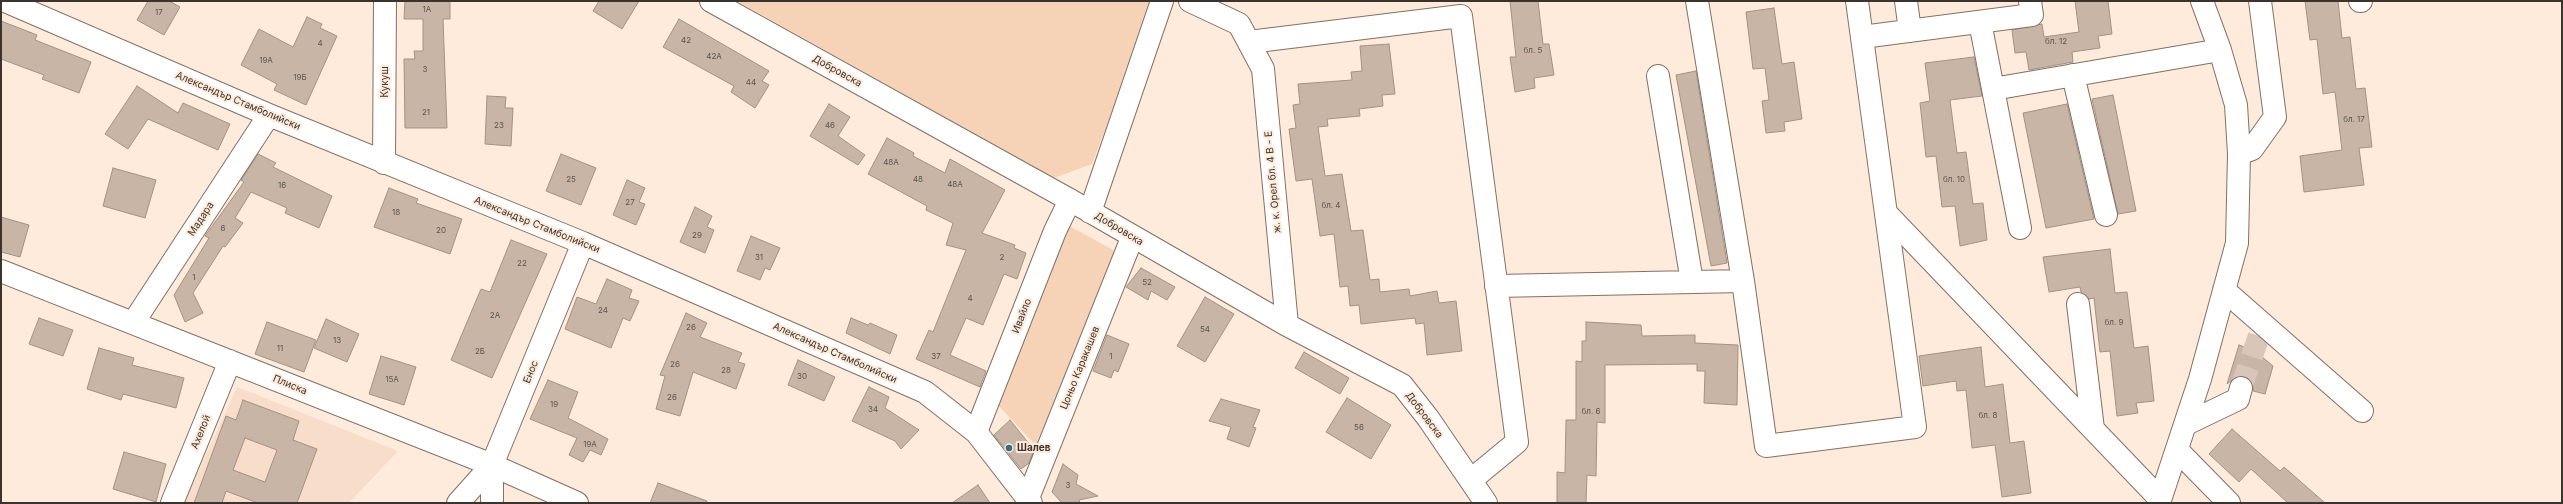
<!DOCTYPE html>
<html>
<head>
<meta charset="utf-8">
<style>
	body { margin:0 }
	#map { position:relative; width:2563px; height:504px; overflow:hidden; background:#ffebdb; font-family:Inter,sans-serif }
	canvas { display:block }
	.frame { position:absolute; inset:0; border:2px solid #3b332d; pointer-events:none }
</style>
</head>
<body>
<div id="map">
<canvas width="2563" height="504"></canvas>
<div class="frame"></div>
</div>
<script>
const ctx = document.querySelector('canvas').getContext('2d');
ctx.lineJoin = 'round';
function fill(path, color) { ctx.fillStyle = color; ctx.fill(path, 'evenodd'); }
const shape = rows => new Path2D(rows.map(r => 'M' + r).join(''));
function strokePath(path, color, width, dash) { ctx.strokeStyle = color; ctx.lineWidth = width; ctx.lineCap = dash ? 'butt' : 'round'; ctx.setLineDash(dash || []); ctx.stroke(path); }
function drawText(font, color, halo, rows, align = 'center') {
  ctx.font = font + ' Inter,sans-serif'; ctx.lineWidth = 4; ctx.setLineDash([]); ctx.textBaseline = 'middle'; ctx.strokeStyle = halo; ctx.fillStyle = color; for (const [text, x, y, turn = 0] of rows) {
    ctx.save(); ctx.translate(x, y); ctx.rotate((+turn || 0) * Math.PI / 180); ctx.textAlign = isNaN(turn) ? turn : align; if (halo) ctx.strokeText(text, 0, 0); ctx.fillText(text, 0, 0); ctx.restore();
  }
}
fill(shape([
	[237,387,398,451,349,503,184,503]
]), '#f8deca');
fill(shape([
	[737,1,1154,1,1092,164,1054,178],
	[1064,223,1115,251,1040,450,996,403]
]), '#f6d3b7');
const building = shape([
	[148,1,169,1,180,7,164,35,137,20,148,1],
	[405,1,450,1,450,19,443,19,447,128,405,128,404,59,415,59,414,51,423,51,423,19,404,19,405,1],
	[599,1,639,1,622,29,593,11,599,1],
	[1510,1,1538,1,1543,44,1549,44,1554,75,1534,78,1535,88,1515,92,1510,57,1516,57,1510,1],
	[2075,1,2108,1,2112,34,2098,36,2100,48,2072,52,2073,62,2029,70,2026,52,2015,53,2012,30,2042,24,2044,37,2079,32,2075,1],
	[2305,1,2338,1,2342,38,2350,37,2356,89,2365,88,2372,147,2359,148,2364,185,2304,192,2300,156,2342,150,2335,92,2323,94,2317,39,2310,40,2305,1],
	[1774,8,1782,64,1794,62,1802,119,1784,122,1785,131,1766,133,1762,101,1769,100,1765,68,1753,69,1746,12,1774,8],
	[307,17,322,24,320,28,337,36,306,105,274,90,277,84,241,65,259,29,293,47,307,17],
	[679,19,769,71,762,81,769,85,755,108,731,92,734,86,663,47,679,19],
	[1,21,37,35,35,40,91,62,79,93,42,79,44,75,1,59,1,21],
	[1389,44,1395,94,1382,95,1383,106,1359,109,1360,116,1327,119,1328,126,1318,127,1325,176,1342,174,1351,231,1363,230,1370,280,1379,279,1380,292,1409,289,1410,296,1437,291,1439,303,1456,301,1462,351,1427,355,1424,323,1416,324,1415,318,1361,324,1359,305,1350,306,1348,286,1340,287,1334,234,1320,236,1312,179,1296,181,1289,129,1296,128,1293,105,1300,104,1298,84,1352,80,1351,72,1362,71,1360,46,1389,44],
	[1974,57,1982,96,1950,100,1957,153,1966,152,1973,204,1983,203,1987,240,1960,246,1955,206,1942,207,1936,156,1926,157,1920,103,1930,101,1925,63,1974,57],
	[1696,71,1727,263,1711,266,1676,75,1696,71],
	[137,86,178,113,183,103,230,124,218,150,148,119,128,149,105,134,137,86],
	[2113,95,2136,211,2118,214,2092,99,2113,95],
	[487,96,506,97,505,108,513,108,511,146,485,144,487,96],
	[829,104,850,117,838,136,865,155,858,165,810,136,829,104],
	[2067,104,2094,219,2046,228,2023,113,2067,104],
	[887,138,914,153,913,156,945,173,950,159,1005,190,982,233,1015,245,1014,248,1026,253,1017,279,1004,274,983,325,966,318,950,355,986,371,980,387,916,359,929,330,933,332,966,250,946,245,953,223,926,210,927,206,868,174,887,138],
	[258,154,276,163,273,167,332,196,319,228,285,213,287,208,251,192,235,218,243,223,225,247,223,246,193,293,203,313,185,322,174,295,209,238,205,236,244,182,241,180,258,154],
	[561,154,596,168,581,205,546,191,561,154],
	[113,168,156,180,145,218,103,206,113,168],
	[627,180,645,188,639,202,645,204,636,225,613,215,627,180],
	[389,188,418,199,416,203,462,219,450,254,374,227,389,188],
	[695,207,712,216,707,227,714,230,705,253,680,242,695,207],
	[1,217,29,225,20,257,1,252,1,217],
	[751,236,780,248,770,270,765,268,760,280,737,271,751,236],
	[511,240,547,254,492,378,451,360,481,289,490,292,511,240],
	[2110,249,2115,293,2127,292,2134,348,2148,346,2154,401,2136,403,2138,413,2117,416,2110,351,2100,352,2094,298,2089,299,2081,292,2080,287,2049,292,2043,257,2110,249],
	[1141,268,1175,287,1167,300,1151,291,1148,300,1126,287,1141,268],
	[607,279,632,290,629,298,639,301,630,321,623,318,611,348,565,329,577,297,596,304,607,279],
	[1205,297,1234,314,1205,362,1177,346,1205,297],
	[686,313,707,323,700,337,742,353,738,362,745,364,736,389,693,372,680,416,656,409,665,376,660,375,686,313],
	[39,318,73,330,63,356,29,344,39,318],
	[851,318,868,325,870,323,897,335,890,354,846,333,851,318],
	[326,319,359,334,347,362,314,348,326,319],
	[267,322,316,340,304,372,255,354,267,322],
	[1586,322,1641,325,1642,336,1695,335,1695,343,1738,345,1737,405,1704,403,1705,371,1697,371,1697,364,1605,365,1605,423,1597,422,1596,476,1587,475,1586,503,1557,503,1557,472,1565,473,1566,420,1576,420,1576,361,1582,362,1582,341,1586,341,1586,322],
	[1107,335,1129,344,1118,372,1114,370,1111,378,1093,371,1107,335],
	[2239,345,2255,351,2273,366,2265,394,2253,391,2253,384,2245,376,2237,376,2227,384,2239,345],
	[1981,347,1985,387,2003,384,2010,443,2024,441,2031,493,2002,497,1995,445,1972,448,1966,390,1957,391,1956,381,1923,386,1919,356,1981,347],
	[99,348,134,358,132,365,184,378,176,408,123,394,121,400,87,389,99,348],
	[1304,352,1349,378,1340,394,1295,368,1304,352],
	[381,356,416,367,404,405,369,394,381,356],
	[798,360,835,377,824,401,788,385,798,360],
	[548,380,578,392,568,418,608,439,601,455,590,450,583,462,569,455,577,438,530,419,548,380],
	[869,387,889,397,885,408,919,430,901,449,895,441,852,421,869,387],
	[1347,398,1391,425,1371,459,1326,432,1347,398],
	[1221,399,1260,410,1253,427,1256,428,1249,447,1227,439,1231,427,1209,421,1221,399],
	[243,400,299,421,293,440,317,449,297,503,258,503,226,491,222,503,194,503,226,416,236,420,243,400],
	[245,438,277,450,265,482,233,470,245,438],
	[1010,420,1034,450,1029,463,1021,469,994,435,1010,420],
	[2232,429,2280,471,2284,467,2325,503,2288,503,2251,469,2239,482,2209,454,2232,429],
	[124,452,166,464,156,502,113,489,124,452],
	[1063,464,1078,475,1076,484,1098,496,1079,500,1080,503,1062,503,1052,492,1063,464],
	[658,483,707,501,707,503,650,503,658,483],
	[978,485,990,503,952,503,978,485]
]);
fill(building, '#c8b5a6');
strokePath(building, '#a39183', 1);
strokePath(shape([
	[2241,388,2263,324]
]), '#d8c6b8', 22, [22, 11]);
const minor = shape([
	[5,1,269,115,583,243,925,392,976,432,1031,503],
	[711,1,1070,200,1287,325,1402,385,1428,418,1486,503],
	[1190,1,1239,24,1263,69,1287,325],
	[1697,1,1743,281],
	[1906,1,1910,31],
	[2360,1,2361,1],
	[1980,22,1993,89,2220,50],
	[1862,37,2032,15,2030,1],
	[1249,42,1461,16,1517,442,1471,480],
	[2073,75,2106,215],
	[1658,76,1692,282],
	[1993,89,2020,228],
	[2239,154,2252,149,2275,117,2260,1],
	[384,163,385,1],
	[1090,212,1162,1],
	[1886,213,2160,499],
	[1,271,492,465,577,503],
	[1496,286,1743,281,1766,446,1915,427,1857,1],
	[2224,290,2362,411],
	[2078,304,2093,429],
	[133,323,269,115],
	[2186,424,2238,399,2241,388],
	[976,432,1055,231,1070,200],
	[2178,451,2229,503],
	[1028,498,1132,238],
	[172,503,230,361],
	[458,503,492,465],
	[492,503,492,465,583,243],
	[2159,503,2200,379,2237,243,2239,154,2236,105,2220,50,2202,1]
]);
strokePath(minor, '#827163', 24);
strokePath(minor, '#fff', 22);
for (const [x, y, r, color] of [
	[1009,448,4,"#336c86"]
]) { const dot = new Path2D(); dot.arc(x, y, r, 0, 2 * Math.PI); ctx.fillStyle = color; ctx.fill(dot); strokePath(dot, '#ffebdb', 1.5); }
drawText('8px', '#5e544b', null, [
	["1А",427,10],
	["17",159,13],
	["42",686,41],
	["бл. 12",2056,42],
	["4",320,44],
	["бл. 5",1533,51],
	["42А",714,57],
	["19А",266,61],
	["3",425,70],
	["19Б",300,78],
	["44",751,83],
	["21",426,113],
	["бл. 17",2354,120],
	["23",499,126],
	["46",830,126],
	["48А",891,163],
	["25",571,180],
	["48",918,180],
	["бл. 10",1954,180],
	["48А",955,185],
	["16",282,186],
	["27",630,203],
	["бл. 4",1331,206],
	["18",396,213],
	["6",223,229],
	["20",441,231],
	["29",697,236],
	["31",759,258],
	["2",1002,258],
	["22",522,264],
	["1",194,278],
	["52",1147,283],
	["4",970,299],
	["24",603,311],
	["2А",495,316],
	["бл. 9",2114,323],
	["26",691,328],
	["54",1205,330],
	["13",337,341],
	["11",280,349],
	["2Б",480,352],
	["37",936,357],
	["1",1111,357],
	["26",675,365],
	["28",726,371],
	["30",802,377],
	["15А",392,380],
	["26",672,398],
	["19",554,405],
	["34",873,410],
	["бл. 6",1591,412],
	["бл. 8",1988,416],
	["56",1359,428],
	["19А",590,445],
	["3",1068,486]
]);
drawText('10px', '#3b332d', '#ffebdb', [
	["Добровска",837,71,29],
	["Кукуш",385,82,-90],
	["Александър Стамболийски",238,101,23],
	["ж. к. Орел бл. 4 В - Е",1273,182,-95],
	["Мадара",201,219,-57],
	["Александър Стамболийски",537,225,22],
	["Добровска",1119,229,31],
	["Ивайло",1022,316,-69],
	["Александър Стамболийски",835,353,24],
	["Цоньо Каракашев",1080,368,-68],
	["Енос",531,372,-68],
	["Плиска",290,385,22],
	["Добровска",1424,415,53],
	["Ахелой",201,432,-68]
]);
drawText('bold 10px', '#3b332d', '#ffebdb', [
	["Шалев",1017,448]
], 'left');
</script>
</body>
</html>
